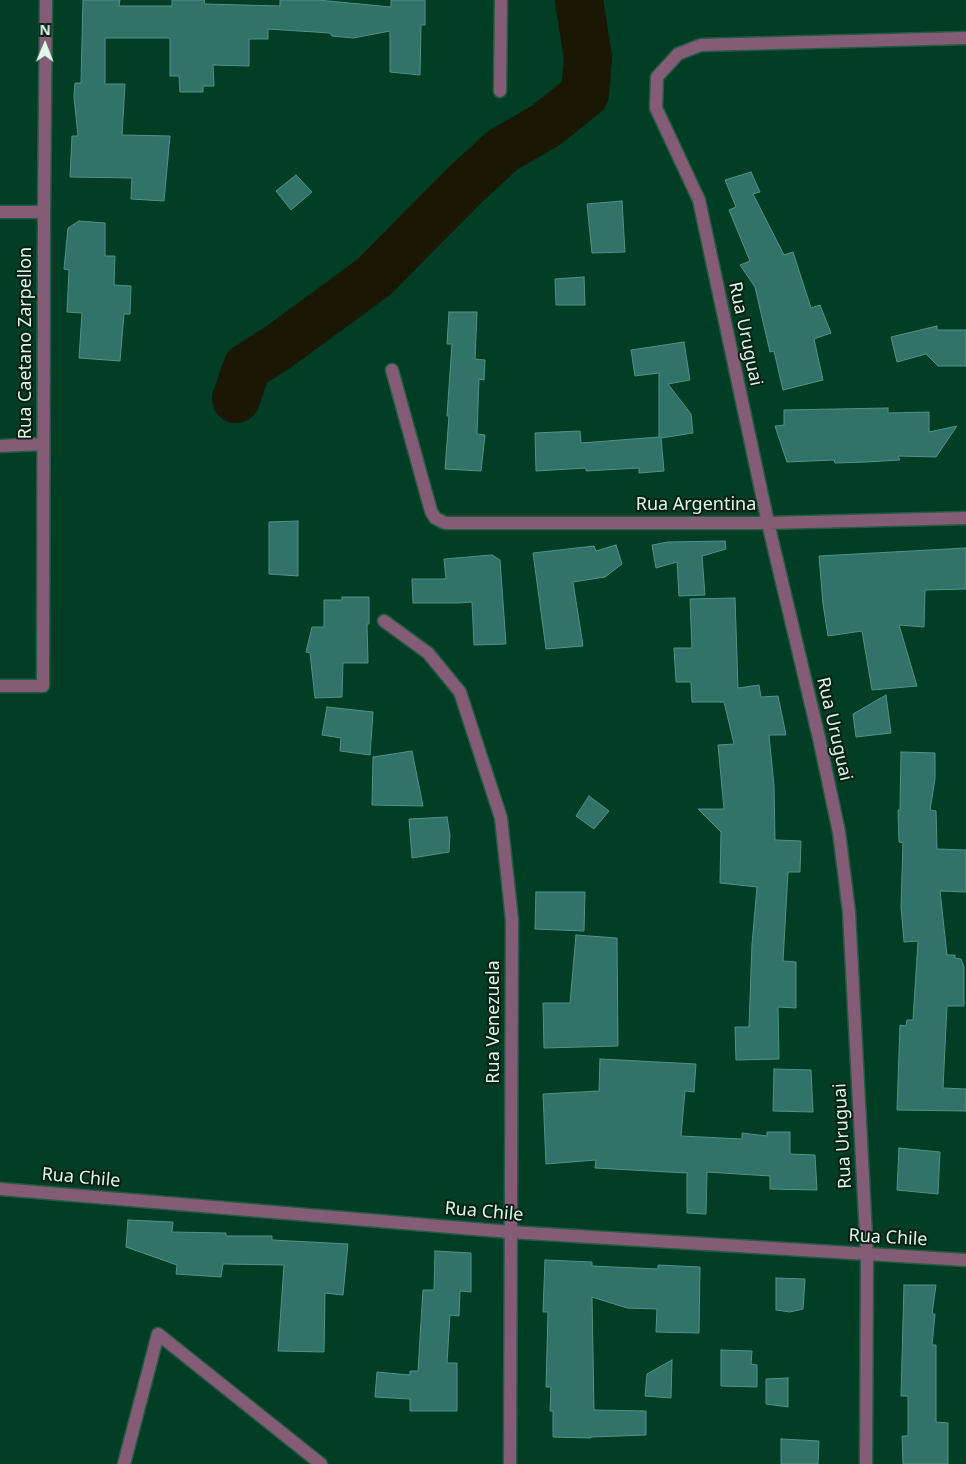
<!DOCTYPE html>
<html>
<head>
<meta charset="utf-8">
<style>
	body { margin:0 }
	#map { position:relative; width:966px; height:1464px; overflow:hidden; background:#023d26; font-family:"Noto Sans",sans-serif }
	canvas { display:block }
	.north { position:absolute; left:20px; top:20px; width:50px; height:50px; -webkit-text-stroke:4px #0a1f15; paint-order:stroke; rotate:1deg; font-size:14px; font-weight:700; line-height:20px; text-align:center; color:#ddf8e9 }
	.north::after { content:''; display:block; margin:auto; width:18px; height:22px; background:#ddf8e9; clip-path:polygon(50% 0,100% 100%,50% 72%,0 100%) }
</style>
</head>
<body>
<div id="map">
<canvas width="966" height="1464"></canvas>
<div class="north">N</div>
</div>
<script>
const ctx = document.querySelector('canvas').getContext('2d');
ctx.lineJoin = 'round';
const shape = rows => new Path2D(rows.map(r => 'M' + r).join(''));
function strokePath(path, color, width, dash) { ctx.strokeStyle = color; ctx.lineWidth = width; ctx.lineCap = dash ? 'butt' : 'round'; ctx.setLineDash(dash || []); ctx.stroke(path); }
function fill(path, color) { ctx.fillStyle = color; ctx.fill(path, 'evenodd'); }
function drawText(font, color, halo, rows, align = 'center') {
  ctx.font = font + ' "Noto Sans",sans-serif'; ctx.lineWidth = 4; ctx.setLineDash([]); ctx.textBaseline = 'middle'; ctx.strokeStyle = halo; ctx.fillStyle = color; for (const [text, x, y, turn = 0] of rows) {
    ctx.save(); ctx.translate(x, y); ctx.rotate((+turn || 0) * Math.PI / 180); ctx.textAlign = isNaN(turn) ? turn : align; if (halo) ctx.strokeText(text, 0, 0); ctx.fillText(text, 0, 0); ctx.restore();
  }
}
strokePath(shape([
	[236,399,247,367,277,348,374,277,465,185,503,150,545,126,585,94,588,58,579,0]
]), '#1a1704', 48);
const building = shape([
	[83,0,120,0,119,6,172,6,172,0,204,0,205,4,280,6,280,0,318,0,391,7,391,0,425,0,425,25,421,25,420,75,390,72,390,31,353,38,332,36,330,33,268,29,268,39,249,39,249,66,213,65,214,86,203,86,203,92,180,92,179,76,170,76,170,38,105,38,105,84,125,84,122,135,170,136,164,201,131,199,132,178,70,177,72,136,78,136,74,97,75,83,81,83,83,0],
	[751,172,760,192,753,194,784,255,793,252,811,308,820,305,831,333,814,339,823,380,783,390,774,351,770,352,755,287,740,265,750,261,729,210,736,207,725,180,751,172],
	[296,175,312,192,291,210,276,191,296,175],
	[622,201,625,252,592,253,587,204,622,201],
	[79,221,105,223,105,256,115,256,114,285,131,286,130,314,124,314,120,361,79,358,82,313,67,312,69,270,64,269,68,228,79,221],
	[584,277,585,305,556,305,555,279,584,277],
	[449,312,477,312,475,359,485,360,484,380,479,379,477,434,485,435,481,471,445,469,449,416,447,416,452,344,447,344,449,312],
	[937,326,937,330,966,330,966,366,938,366,926,354,897,362,891,337,937,326],
	[684,342,690,380,668,384,691,414,693,433,661,438,664,471,639,473,639,468,586,471,586,468,536,471,535,433,580,431,581,443,659,437,659,373,635,376,631,350,684,342],
	[888,408,888,413,929,412,929,432,957,426,936,457,898,456,900,460,866,462,835,463,834,460,787,462,775,426,784,425,784,410,888,408],
	[298,521,298,576,269,574,269,522,298,521],
	[725,541,726,549,702,556,705,595,679,596,677,562,656,568,652,545,668,542,725,541],
	[616,545,622,564,605,577,573,582,583,646,546,649,533,553,594,546,596,551,616,545],
	[966,548,966,589,925,590,924,627,899,625,917,686,872,690,862,631,828,636,823,604,819,556,966,548],
	[492,555,500,560,506,644,474,645,472,602,459,603,413,603,412,579,446,579,444,559,492,555],
	[342,597,369,597,369,624,367,624,368,663,343,663,342,697,315,698,310,653,306,652,312,627,324,627,324,600,342,600,342,597],
	[735,598,738,688,759,685,761,697,778,696,786,735,769,735,774,786,775,840,801,841,800,872,788,872,783,961,796,962,796,1008,778,1007,779,1059,736,1060,735,1027,749,1027,752,944,757,887,720,883,721,832,698,809,724,809,718,745,734,744,724,702,692,702,691,682,676,682,674,648,692,648,690,599,735,598],
	[886,695,891,733,856,737,853,714,886,695],
	[327,707,373,712,370,755,340,751,341,738,322,735,327,707],
	[412,751,423,806,372,805,373,757,412,751],
	[901,752,935,753,935,779,930,810,936,811,937,849,966,850,966,892,940,891,947,955,955,955,955,958,961,959,964,967,964,1006,947,1006,943,1088,966,1089,966,1111,897,1110,900,1025,906,1026,907,1020,913,1020,918,941,904,942,901,907,903,843,899,842,898,810,900,810,901,752],
	[589,796,609,811,594,829,576,816,589,796],
	[447,817,450,835,449,852,412,858,409,819,447,817],
	[536,892,585,892,584,931,535,929,536,892],
	[576,935,617,938,618,1046,544,1048,543,1003,570,1003,576,935],
	[600,1059,696,1064,694,1092,685,1091,681,1136,742,1139,742,1133,767,1136,767,1132,790,1132,790,1154,815,1155,817,1190,770,1189,770,1176,707,1172,706,1214,687,1213,687,1173,595,1168,596,1160,546,1164,543,1094,599,1091,600,1059],
	[774,1069,811,1070,813,1112,773,1111,774,1069],
	[899,1148,940,1152,938,1194,897,1190,899,1148],
	[128,1220,173,1222,172,1232,226,1233,226,1236,272,1236,272,1240,348,1244,343,1295,325,1293,324,1352,278,1351,284,1265,223,1264,221,1277,176,1274,177,1265,126,1247,128,1220],
	[435,1251,471,1253,471,1292,460,1291,459,1316,450,1315,447,1363,457,1363,457,1411,410,1411,410,1399,375,1397,377,1372,410,1375,410,1371,418,1371,423,1290,434,1290,435,1251],
	[545,1260,592,1262,592,1266,658,1269,658,1265,700,1267,699,1333,656,1332,657,1309,627,1308,592,1297,594,1410,646,1411,646,1435,591,1437,591,1438,553,1437,553,1411,550,1411,551,1387,546,1387,548,1312,543,1312,545,1260],
	[776,1278,805,1279,803,1309,790,1312,776,1310,776,1278],
	[904,1285,936,1285,932,1314,935,1314,932,1345,936,1345,936,1422,948,1423,948,1464,903,1464,902,1436,908,1436,908,1396,901,1396,904,1285],
	[721,1350,752,1351,751,1364,757,1365,757,1387,721,1386,721,1350],
	[672,1360,671,1398,645,1396,647,1374,672,1360],
	[788,1378,788,1407,766,1404,766,1379,788,1378],
	[781,1439,819,1441,818,1464,781,1464,781,1439]
]);
fill(building, '#317368');
strokePath(building, '#529387', 1);
const street = shape([
	[500,91,501,0],
	[0,212,44,212],
	[392,370,431,511,435,518,445,523,768,523,966,518],
	[0,446,43,444],
	[384,621,428,653,460,692,501,818,512,920,510,1464],
	[0,686,43,686,44,212,46,0],
	[0,1189,510,1232,966,1260],
	[124,1464,158,1334,321,1464],
	[866,1464,867,1255,849,912,839,832,819,738,768,523,699,200,656,108,657,77,678,54,701,45,966,38]
]);
strokePath(street, '#255b45', 15);
strokePath(street, '#855c76', 12);
drawText('18px', '#ddf8e9', '#0a1f15', [
	["Rua Uruguai",745,334,78],
	["Rua Caetano Zarpellon",26,343,-90],
	["Rua Argentina",696,505],
	["Rua Uruguai",834,729,77],
	["Rua Venezuela",494,1022,-90],
	["Rua Uruguai",843,1136,-93],
	["Rua Chile",81,1178,5],
	["Rua Chile",484,1212,5],
	["Rua Chile",888,1238,3]
]);
</script>
</body>
</html>
